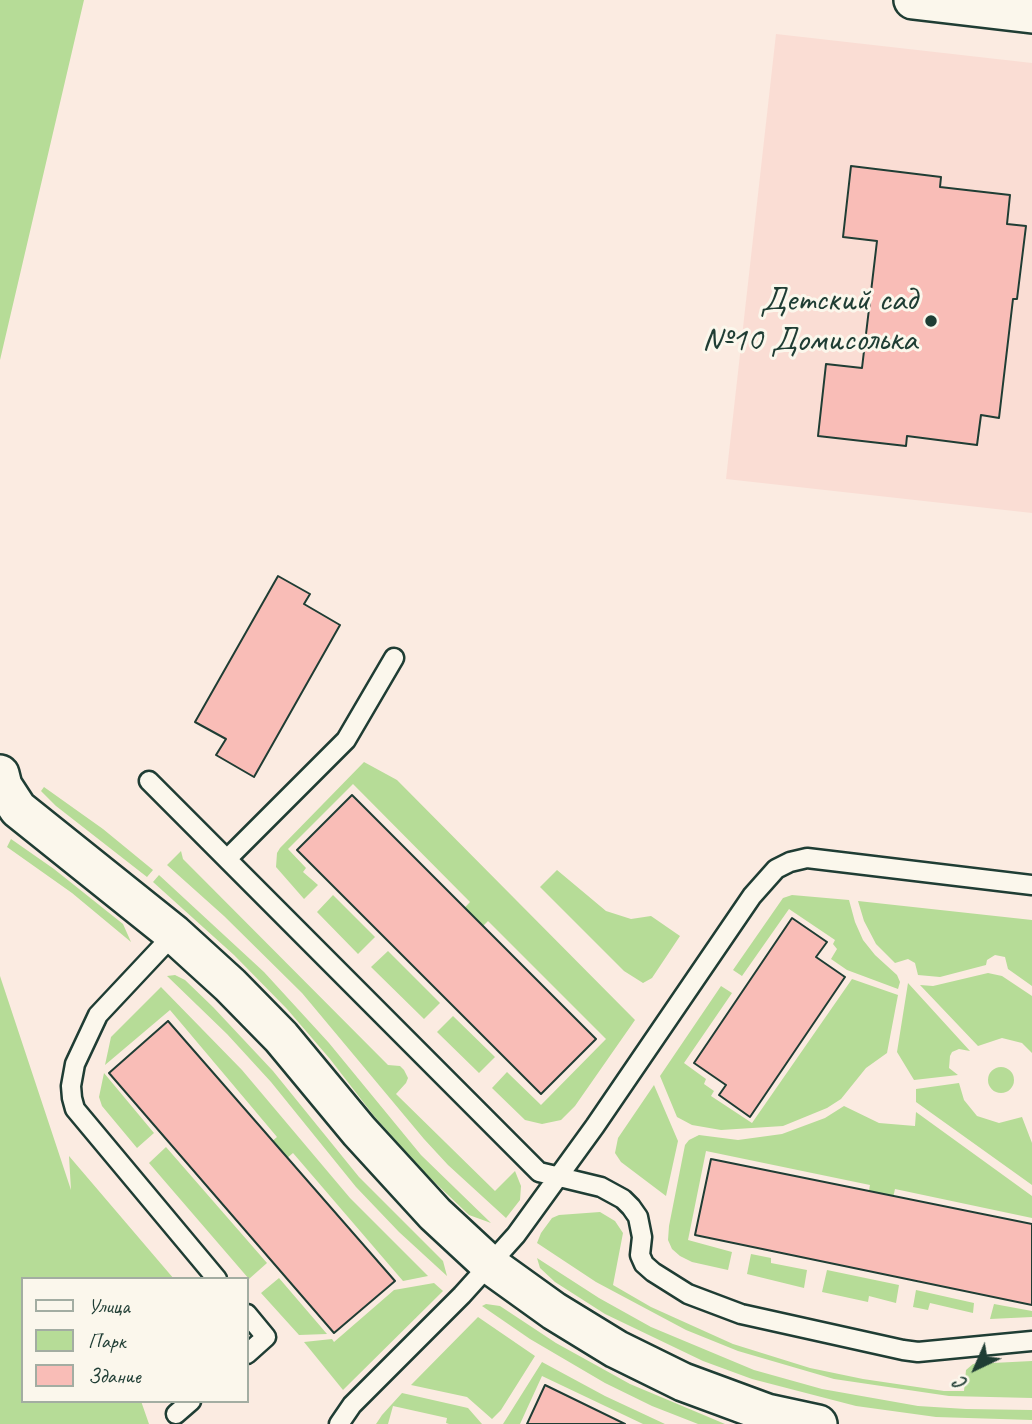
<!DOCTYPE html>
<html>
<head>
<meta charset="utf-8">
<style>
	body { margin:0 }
	#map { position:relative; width:1032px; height:1424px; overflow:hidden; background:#fbebe1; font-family:Caveat,sans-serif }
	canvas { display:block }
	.legend { position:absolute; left:21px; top:1277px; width:228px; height:126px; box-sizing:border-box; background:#fbf7ec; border:2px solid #a3ada2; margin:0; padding:9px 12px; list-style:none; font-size:21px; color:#1f3d34 }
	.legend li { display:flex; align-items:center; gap:14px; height:35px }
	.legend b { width:35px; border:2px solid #a3ada2 }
	.north { position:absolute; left:941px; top:1333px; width:70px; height:70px; -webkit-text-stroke:5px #fbf7ec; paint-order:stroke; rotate:224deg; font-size:19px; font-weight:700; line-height:28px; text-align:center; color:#1f3d34 }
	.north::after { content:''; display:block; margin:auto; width:24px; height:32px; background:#1f3d34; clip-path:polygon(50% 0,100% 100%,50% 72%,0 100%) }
</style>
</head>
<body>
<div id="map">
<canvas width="1032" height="1424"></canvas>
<ul class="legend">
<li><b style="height:9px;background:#fbf7ec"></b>Улица</li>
<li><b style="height:19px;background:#b6dc97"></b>Парк</li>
<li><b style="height:19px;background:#f9bdb7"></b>Здание</li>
</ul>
<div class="north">С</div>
</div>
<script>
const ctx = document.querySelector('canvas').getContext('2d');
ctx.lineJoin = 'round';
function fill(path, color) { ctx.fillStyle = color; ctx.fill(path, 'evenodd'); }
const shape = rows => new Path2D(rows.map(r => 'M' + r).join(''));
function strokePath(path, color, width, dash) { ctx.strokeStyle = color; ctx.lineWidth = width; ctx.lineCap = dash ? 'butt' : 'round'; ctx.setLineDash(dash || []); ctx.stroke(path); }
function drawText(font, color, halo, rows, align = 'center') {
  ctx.font = font + ' Caveat,sans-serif'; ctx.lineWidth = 6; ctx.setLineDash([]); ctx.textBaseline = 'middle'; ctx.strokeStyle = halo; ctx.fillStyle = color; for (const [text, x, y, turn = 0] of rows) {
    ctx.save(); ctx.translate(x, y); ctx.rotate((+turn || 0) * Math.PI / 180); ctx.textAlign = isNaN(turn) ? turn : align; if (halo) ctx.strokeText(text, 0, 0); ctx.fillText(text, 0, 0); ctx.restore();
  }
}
fill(shape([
	[776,34,1032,63,1032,513,726,479]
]), '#faddd4');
fill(shape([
	[0,0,84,0,0,360],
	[364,762,397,780,635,1020,575,1106,561,1120,542,1124,525,1120,492,1088,507,1072,541,1105,606,1039,488,921,474,935,456,917,470,902,353,784,288,849,306,868,303,872,318,885,304,899,276,867,277,853,280,848],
	[44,787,103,829,153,870,147,877,56,806,41,791],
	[11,839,54,869,123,924,131,942,72,893,7,847],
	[181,851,183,859,388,1065,400,1066,404,1070,408,1078,406,1083,396,1094,495,1191,515,1171,521,1186,520,1200,506,1218,448,1165,424,1139,302,993,224,916,167,865],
	[557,870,606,911,631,919,651,916,680,936,652,978,643,983,624,971,540,887],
	[159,875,264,972,329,1043,421,1155,491,1223,469,1215,425,1173,374,1116,330,1059,287,1009,234,955,153,882],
	[333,895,375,937,358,954,317,912],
	[792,895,849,900,855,922,863,940,875,955,897,975,900,982,898,989,847,970,831,959,837,949,833,944,835,940,789,909,742,976,733,970,783,898],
	[858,901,1032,920,1032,986,1008,969,1005,957,995,955,987,960,986,965,940,977,918,975,915,963,908,959,895,963,876,944,864,921],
	[388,951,440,1003,424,1019,371,967],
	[988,973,1002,976,1032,996,1032,1053,1022,1043,1002,1038,978,1046,920,985,933,986],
	[175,975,185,980,213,1007,273,1071,359,1177,443,1261,447,1276,399,1232,356,1187,271,1082,227,1034,167,976],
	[0,976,71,1190,69,1156,174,1279,23,1279,23,1401,141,1401,149,1424,0,1424],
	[852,979,898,995,887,1053,866,1068,841,1099,827,1108,783,1126,721,1130,692,1125,677,1117,660,1076,721,986,732,993,684,1063,706,1079,704,1084,714,1091,711,1096,752,1123],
	[908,983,970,1051,959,1049,952,1052,950,1056,949,1068,958,1075,914,1080,897,1052],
	[161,987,242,1070,350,1198,428,1276,403,1281,293,1153,273,1170,258,1153,277,1137,170,1010,105,1065,111,1037],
	[453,1016,495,1057,479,1073,437,1032],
	'988 1080a13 13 0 1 1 26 0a13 13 0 1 1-26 0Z',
	[104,1073,154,1133,137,1148,102,1106,99,1097],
	[959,1083,964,1100,977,1116,999,1123,1022,1117,1032,1143,1032,1185,916,1102,916,1089],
	[654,1085,678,1141,666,1196,621,1162,615,1153,618,1138],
	[844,1106,879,1123,915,1126,916,1112,1032,1196,1032,1218,895,1189,891,1207,867,1201,870,1185,706,1151,688,1240,732,1252,728,1270,692,1262,680,1256,672,1249,668,1240,669,1226,685,1145,689,1140,699,1135,738,1140,782,1134,825,1118],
	[166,1147,267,1263,249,1279,149,1163],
	[600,1212,615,1221,623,1233,613,1285,651,1307,733,1344,810,1368,863,1379,944,1391,964,1391,966,1370,973,1364,1032,1361,1032,1398,949,1396,834,1379,738,1351,686,1330,596,1282,537,1243,541,1233,552,1218,559,1215],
	[751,1254,771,1258,771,1263,807,1270,804,1288,747,1274],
	[537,1258,599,1298,651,1327,754,1370,822,1389,918,1406,966,1409,1032,1410,1032,1420,936,1417,856,1406,752,1379,703,1361,605,1314,555,1282,540,1268],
	[827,1270,899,1285,896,1303,869,1296,868,1302,822,1292],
	[279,1278,327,1334,299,1335,261,1293],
	[434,1283,443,1291,343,1390,304,1342,332,1339,334,1342,394,1290],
	[916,1290,974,1303,973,1313,930,1303,928,1310,913,1307],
	[486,1304,500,1306,556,1343,630,1384,725,1424,698,1424,652,1406,605,1383,530,1339,482,1306],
	[994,1304,1032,1311,1032,1317,990,1319],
	[478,1317,535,1356,501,1410,492,1419,467,1397,411,1385],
	[542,1362,605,1396,665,1424,643,1424,542,1376,520,1424,503,1424],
	[402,1393,468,1408,482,1424,449,1424,446,1423,447,1418,393,1406,388,1424,376,1424,382,1415]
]), '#b6dc97');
const building = shape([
	[851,166,941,177,940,187,1010,195,1007,224,1026,226,1017,299,1013,299,999,418,981,415,977,445,907,436,906,446,818,436,826,364,862,368,877,241,843,237,851,166],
	[278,576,310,594,304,604,340,625,254,777,216,755,226,739,195,722,278,576],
	[352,795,596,1039,541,1094,297,850,352,795],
	[792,918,827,942,816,957,845,977,750,1117,719,1095,726,1085,694,1063,792,918],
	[168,1021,395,1281,334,1333,109,1073,168,1021],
	[711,1159,1032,1224,1032,1305,695,1235,711,1159],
	[545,1385,625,1424,527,1424,545,1385]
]);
fill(building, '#f9bdb7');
strokePath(building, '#1f3d34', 2);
const lane = shape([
	[149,781,539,1172,601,1187,623,1199,631,1207,638,1217,642,1237,640,1255,644,1264,653,1272,688,1294,741,1314,903,1350,918,1352,1032,1341],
	[227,859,346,740,394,658],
	[174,934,98,1015,75,1064,71,1086,72,1098,75,1109,217,1279],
	[247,1314,266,1337,247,1354],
	[176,1414,191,1401],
	[339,1424,352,1405,462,1295,516,1235,595,1126,752,896,776,869,790,862,807,858,1032,885]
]);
const street = shape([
	[913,0,1032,14],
	[0,774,3,786,18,809,174,934,230,985,281,1037,359,1131,435,1214,490,1265,554,1311,616,1349,683,1382,767,1413,818,1424]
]);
strokePath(lane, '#1f3d34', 23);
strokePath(street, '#1f3d34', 42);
strokePath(lane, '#fbf7ec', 18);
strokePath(street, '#fbf7ec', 37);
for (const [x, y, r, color] of [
	[931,321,7,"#1f3d34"]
]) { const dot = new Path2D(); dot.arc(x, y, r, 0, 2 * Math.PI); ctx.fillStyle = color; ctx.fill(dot); strokePath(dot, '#fbf7ec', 2.5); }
drawText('35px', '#1f3d34', '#fbf7ec', [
	["Детский сад",917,301],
	["№10 Домисолька",917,341]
], 'right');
</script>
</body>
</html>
